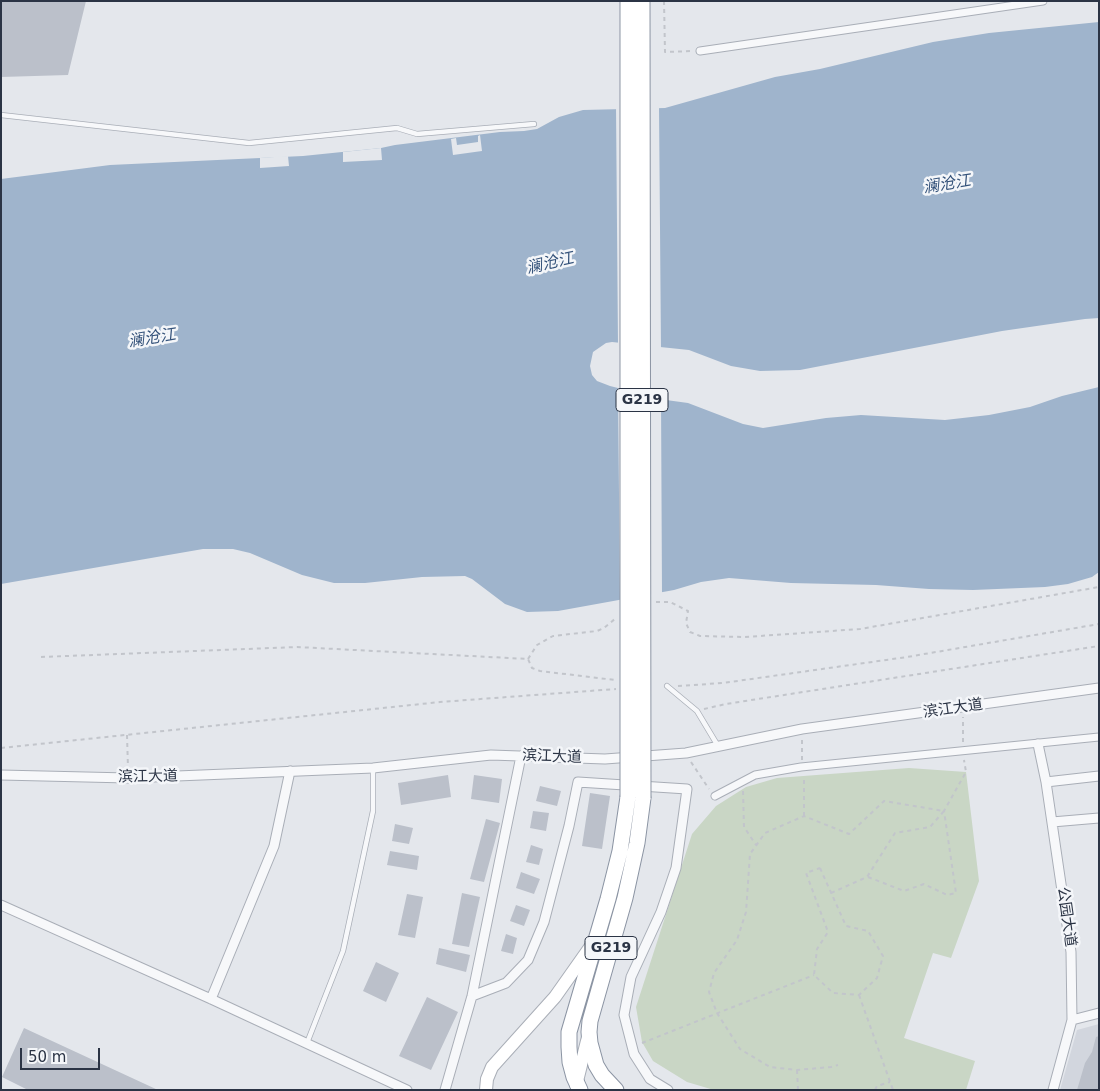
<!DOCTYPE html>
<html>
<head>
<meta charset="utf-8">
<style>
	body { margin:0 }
	#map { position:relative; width:1100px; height:1091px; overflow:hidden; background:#e4e7ec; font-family:"DejaVu Sans",sans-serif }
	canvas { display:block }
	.frame { position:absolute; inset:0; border:2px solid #2b3445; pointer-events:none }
	.scale { position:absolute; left:20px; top:1048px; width:80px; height:22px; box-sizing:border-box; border:2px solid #2b3445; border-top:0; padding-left:6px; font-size:15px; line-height:18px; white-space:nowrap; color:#2b3445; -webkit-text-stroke:4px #f4f6f9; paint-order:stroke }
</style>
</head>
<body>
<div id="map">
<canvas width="1100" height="1091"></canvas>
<div class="frame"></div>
<div class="scale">50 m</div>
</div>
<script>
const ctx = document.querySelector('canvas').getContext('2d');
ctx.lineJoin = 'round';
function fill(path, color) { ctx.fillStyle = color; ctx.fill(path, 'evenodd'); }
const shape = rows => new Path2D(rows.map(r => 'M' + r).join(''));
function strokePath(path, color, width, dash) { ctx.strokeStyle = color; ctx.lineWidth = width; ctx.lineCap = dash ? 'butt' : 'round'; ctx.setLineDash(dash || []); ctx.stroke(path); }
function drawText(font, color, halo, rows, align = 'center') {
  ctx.font = font + ' "DejaVu Sans","Noto Sans SC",sans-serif'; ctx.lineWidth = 5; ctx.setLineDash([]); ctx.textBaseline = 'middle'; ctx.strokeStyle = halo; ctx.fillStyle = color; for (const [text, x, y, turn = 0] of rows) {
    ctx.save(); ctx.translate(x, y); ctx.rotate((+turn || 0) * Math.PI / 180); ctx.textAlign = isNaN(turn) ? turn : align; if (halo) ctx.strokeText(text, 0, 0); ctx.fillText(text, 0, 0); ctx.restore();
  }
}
fill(shape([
	[1099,1024,1099,1090,1060,1090,1077,1030]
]), '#d2d6de');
fill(shape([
	[909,768,966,772,979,881,951,958,933,953,904,1038,975,1061,966,1090,714,1090,687,1082,653,1061,642,1042,636,1007,692,834,716,806,746,787,777,778]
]), '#c9d6c5');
fill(shape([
	[1099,22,1099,318,1085,319,1002,331,800,370,760,371,731,366,689,350,612,342,606,343,593,352,590,366,592,375,597,381,610,386,666,400,688,403,743,424,763,428,826,418,861,415,945,420,989,415,1030,407,1062,396,1099,387,1099,572,1092,577,1068,584,1045,587,973,590,929,589,876,585,791,583,729,578,701,582,674,590,558,611,527,612,505,604,472,579,465,576,422,577,365,583,334,583,302,575,250,553,233,549,203,549,1,584,1,179,110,165,303,156,381,148,395,145,500,132,524,131,537,129,559,117,583,110,665,108,775,77,820,69,933,42,989,33]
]), '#9fb4cc');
fill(shape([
	[659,105,661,350,618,345,616,106],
	[480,135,482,151,453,155,451,139,456,138,457,145,478,142,478,136],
	[381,148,382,160,343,162,343,152],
	[288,156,289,166,260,168,260,158],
	[618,386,661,396,662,594,620,602]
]), '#e4e7ec');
fill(shape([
	[1,1,86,1,68,75,1,77],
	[448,775,451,797,401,805,398,783],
	[474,775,502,779,499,803,471,799],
	[540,786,561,791,557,806,536,801],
	[590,793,610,796,602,849,582,846],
	[533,811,549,813,546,831,530,828],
	[486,819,500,823,484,882,470,879],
	[395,824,413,828,409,844,392,841],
	[531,845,543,849,539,865,526,862],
	[390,851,419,856,417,870,387,865],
	[521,872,540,879,534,894,516,888],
	[462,893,480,897,469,947,452,944],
	[407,894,423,897,415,938,398,935],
	[516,905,530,910,524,926,510,921],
	[506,934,517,938,513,954,501,951],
	[439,948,470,955,466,972,436,964],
	[376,962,399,973,386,1002,363,991],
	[427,997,458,1012,431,1070,399,1056],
	[24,1028,158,1090,28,1090,2,1077],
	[1099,1036,1099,1090,1077,1090,1085,1063,1092,1052,1096,1037]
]), '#bbc0ca');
const service = shape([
	[1,115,249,143,397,128,417,134,534,124],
	[667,686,697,711,718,746],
	[307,1043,343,951,373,811,373,768]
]);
const pedestrian = shape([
	[700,51,1043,1],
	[715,796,755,775,801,767,1099,737]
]);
const minor = shape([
	[1038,744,1046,782,1071,952,1072,1020,1053,1090],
	[1,775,128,778,373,768,491,755,605,759,686,753,802,729,1099,688],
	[1046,782,1099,776],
	[1052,822,1099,818],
	[1,905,211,999,407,1090],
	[472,996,506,983,528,960,544,922,569,826,578,782,687,789,676,868,661,912,631,977,624,1015,634,1054,650,1079,668,1090],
	[211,999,274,846,290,771],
	[1072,1020,1099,1013],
	[445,1090,472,996,521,756]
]);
const secondary = shape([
	[576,1085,588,1037],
	[486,1090,487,1079,492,1067,555,997,591,946]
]);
const trunk = shape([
	[580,1090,574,1077,570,1062,569,1047,569,1032,608,899,620,851,628,797],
	[616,1090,602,1075,596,1065,590,1043,589,1032,590,1021,625,898,637,843,643,798]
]);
strokePath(service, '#a9aeb7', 6);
strokePath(pedestrian, '#a9aeb7', 9);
strokePath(minor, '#a9aeb7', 11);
strokePath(secondary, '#a9aeb7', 14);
strokePath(trunk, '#8b94a3', 17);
strokePath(shape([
	[664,1,665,52,693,51],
	[656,602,670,602,688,611,686,623,690,632,700,636,745,637,860,629,1099,587],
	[41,657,297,647,528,659,532,668,540,671,615,680],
	[528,659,537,645,553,636,597,631,604,628,616,618],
	[678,686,723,683,907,657,1099,624],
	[704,709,726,704,1099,646],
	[127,735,128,768],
	[963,742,963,717],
	[1,748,440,702,616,689],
	[802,760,802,739],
	[691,762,709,789],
	[743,791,744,827,756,845],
	[804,816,804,776],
	[820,868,846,926,868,931,883,956,877,978,859,995,833,993,814,975,817,949,828,932,806,873,820,868],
	[868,877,904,891,924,884,947,895,956,893,944,811,966,772,964,760],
	[831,893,867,877,895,833,930,827,944,811,884,801,849,834,804,816,765,833,750,854,746,912,737,940,714,973,709,992,717,1013,740,1049,770,1067,797,1070,831,1067,838,1065],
	[859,995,893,1090],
	[642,1043,814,975],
	[797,1070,798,1090],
	[875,1090,877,1086,890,1082]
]), '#c2c5cb', 2, [4, 4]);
strokePath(service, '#f7f8fa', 4.5);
strokePath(pedestrian, '#f7f8fa', 7);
strokePath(minor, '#f7f8fa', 9);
strokePath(secondary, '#fff', 12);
strokePath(trunk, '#fff', 15);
const trunkBridge = shape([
	[642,1,643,798],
	[628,797,628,1]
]);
strokePath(trunkBridge, '#8b94a3', 17, []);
strokePath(trunkBridge, '#fff', 15);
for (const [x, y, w] of [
	[642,400,52],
	[611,948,52]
]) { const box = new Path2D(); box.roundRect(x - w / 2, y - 11.5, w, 23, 4); ctx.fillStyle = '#f4f6f9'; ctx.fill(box); strokePath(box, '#2b3445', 1); }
drawText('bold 14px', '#2b3445', null, [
	["G219",642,400],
	["G219",611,948]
]);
drawText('15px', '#2b3445', '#f4f6f9', [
	["滨江大道",953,709,-8],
	["滨江大道",552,757,2],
	["滨江大道",148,777,-1],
	["公园大道",1066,917,82]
]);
drawText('italic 16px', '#34527a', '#f4f6f9', [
	["澜沧江",947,185,-9],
	["澜沧江",550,264,-13],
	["澜沧江",152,339,-9]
]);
</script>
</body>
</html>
